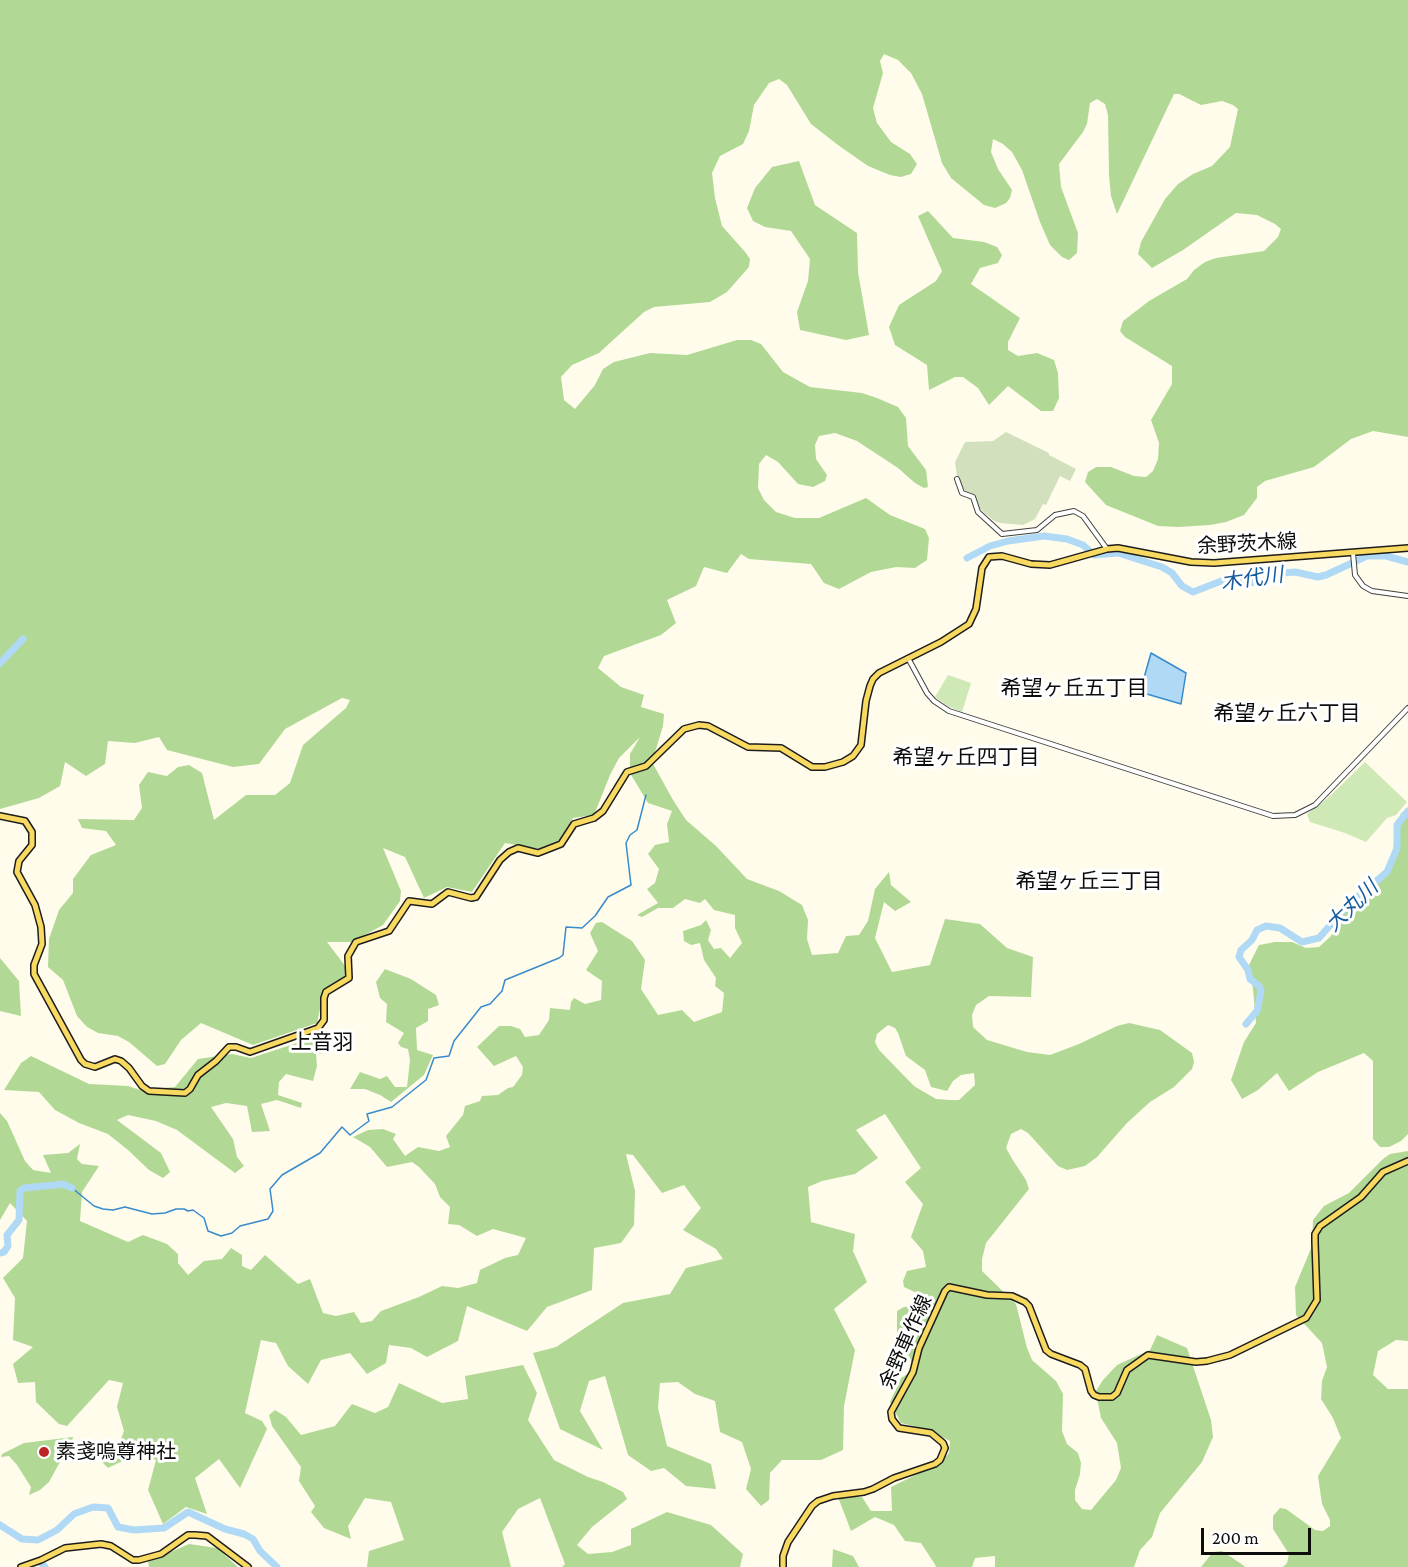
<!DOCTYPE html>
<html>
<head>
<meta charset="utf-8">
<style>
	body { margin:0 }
	#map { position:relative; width:1408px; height:1567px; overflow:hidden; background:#fffceb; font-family:"Crimson Pro",serif }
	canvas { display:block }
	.scale { position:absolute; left:1201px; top:1528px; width:110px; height:27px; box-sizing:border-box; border:3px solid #0c0c0c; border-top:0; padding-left:8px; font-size:18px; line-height:21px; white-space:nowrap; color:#0c0c0c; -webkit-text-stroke:4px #fff; paint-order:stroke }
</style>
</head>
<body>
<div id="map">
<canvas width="1408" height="1567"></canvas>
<div class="scale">200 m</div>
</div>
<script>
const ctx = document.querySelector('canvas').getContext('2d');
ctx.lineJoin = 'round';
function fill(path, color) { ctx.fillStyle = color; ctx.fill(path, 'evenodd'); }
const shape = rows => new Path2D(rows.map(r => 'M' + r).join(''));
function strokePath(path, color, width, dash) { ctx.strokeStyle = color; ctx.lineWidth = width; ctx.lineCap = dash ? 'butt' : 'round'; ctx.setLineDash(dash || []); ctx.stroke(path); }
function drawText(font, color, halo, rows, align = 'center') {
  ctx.font = font + ' "Crimson Pro","Noto Sans JP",serif'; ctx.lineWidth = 6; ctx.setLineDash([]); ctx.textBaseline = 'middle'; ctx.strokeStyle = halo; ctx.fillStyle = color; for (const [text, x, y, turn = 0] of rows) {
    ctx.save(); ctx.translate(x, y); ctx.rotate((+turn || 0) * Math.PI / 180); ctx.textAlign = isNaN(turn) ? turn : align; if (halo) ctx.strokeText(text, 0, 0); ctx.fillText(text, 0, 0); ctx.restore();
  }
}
fill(shape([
	[948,675,971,683,962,712,948,706,935,697],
	[1365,762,1407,802,1396,815,1387,818,1366,842,1345,833,1310,822,1307,814,1328,798]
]), '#cee9b5');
fill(shape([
	[0,0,1408,0,1408,437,1373,431,1351,439,1314,467,1265,481,1257,487,1257,498,1244,515,1226,522,1210,525,1178,527,1158,526,1106,505,1085,482,1088,472,1096,467,1111,467,1134,476,1146,477,1153,471,1158,459,1159,443,1151,420,1172,384,1172,366,1125,337,1120,331,1123,321,1149,301,1187,279,1194,270,1205,262,1216,258,1264,251,1278,237,1281,229,1275,224,1257,215,1236,213,1183,250,1152,268,1138,254,1141,242,1165,199,1178,184,1193,174,1212,166,1230,147,1238,109,1233,105,1222,101,1201,105,1179,94,1174,94,1117,214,1111,196,1109,175,1108,115,1105,104,1097,99,1090,103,1087,124,1083,132,1059,164,1061,187,1078,233,1077,253,1069,260,1062,257,1050,245,1040,222,1022,170,1012,152,1003,144,993,139,991,152,998,169,1012,190,1010,198,1006,203,995,208,984,205,951,178,942,163,922,94,911,73,898,60,884,54,880,61,883,73,873,108,877,123,891,142,910,154,917,164,911,174,901,177,890,175,868,166,838,145,811,124,787,85,779,79,769,83,754,105,749,131,743,144,720,156,712,173,715,198,722,226,746,253,750,259,749,267,727,292,710,302,654,307,644,312,599,353,572,365,561,377,564,400,575,409,595,385,603,369,614,362,650,353,687,355,737,340,751,340,761,344,783,372,810,387,862,393,877,398,898,407,906,418,908,446,926,470,928,487,924,488,915,483,898,468,857,441,835,433,819,436,815,445,816,459,827,475,825,481,813,487,798,484,778,462,766,455,759,464,758,488,764,500,776,512,795,518,819,518,866,498,890,515,925,529,929,538,927,560,915,568,896,567,871,572,839,589,824,583,811,564,749,559,741,554,727,573,704,567,696,586,667,600,676,623,661,635,604,656,598,668,621,687,644,695,641,707,664,714,663,726,652,762,673,800,686,820,716,846,747,879,779,891,802,905,808,920,807,939,812,955,838,953,846,936,859,935,868,921,875,889,889,872,891,885,911,902,895,911,884,902,875,938,892,972,930,965,945,919,980,924,1007,948,1033,957,1031,997,989,996,976,1005,972,1015,973,1027,987,1040,1027,1052,1050,1055,1079,1044,1117,1026,1129,1023,1160,1030,1192,1053,1194,1062,1192,1069,1174,1087,1150,1102,1127,1123,1097,1157,1085,1166,1067,1170,1058,1166,1028,1133,1021,1129,1011,1134,1006,1148,1014,1162,1026,1180,1029,1189,986,1243,982,1259,982,1271,1016,1304,1027,1348,1032,1360,1056,1381,1063,1394,1062,1431,1067,1444,1078,1453,1081,1463,1080,1474,1075,1490,1075,1500,1082,1509,1091,1510,1116,1480,1121,1468,1117,1443,1101,1418,1098,1403,1096,1391,1103,1380,1117,1365,1150,1350,1157,1335,1187,1348,1211,1420,1213,1437,1202,1462,1160,1513,1152,1537,1140,1550,1134,1567,995,1567,995,1556,975,1558,972,1567,935,1567,936,1566,921,1543,905,1541,894,1525,875,1517,851,1531,838,1497,862,1497,871,1511,892,1511,891,1487,940,1463,949,1453,950,1441,926,1429,901,1423,890,1402,901,1378,914,1370,910,1357,904,1353,897,1336,897,1311,904,1307,922,1305,921,1295,904,1287,903,1281,907,1271,926,1267,923,1251,911,1237,923,1204,905,1182,921,1168,885,1114,856,1130,878,1158,855,1174,822,1181,808,1187,811,1222,855,1234,853,1251,867,1282,834,1309,855,1350,844,1406,843,1450,821,1460,782,1460,770,1473,769,1500,761,1506,746,1489,751,1469,742,1442,720,1432,715,1401,695,1394,678,1382,660,1383,658,1408,667,1446,711,1464,716,1489,686,1486,664,1468,651,1471,628,1455,605,1376,589,1381,580,1411,603,1450,560,1429,533,1353,556,1347,623,1303,670,1294,686,1268,723,1259,716,1249,683,1230,701,1208,684,1185,662,1193,633,1155,626,1154,635,1191,634,1225,621,1243,594,1248,592,1290,547,1307,527,1331,467,1306,458,1341,427,1357,411,1348,389,1345,386,1363,367,1374,350,1353,321,1360,308,1384,288,1366,276,1343,261,1340,245,1413,262,1421,267,1429,240,1488,219,1459,195,1478,207,1514,186,1507,163,1524,148,1490,156,1460,139,1453,108,1468,98,1458,115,1455,124,1431,117,1407,123,1383,109,1380,67,1426,59,1424,36,1402,35,1382,18,1383,13,1364,33,1347,13,1340,15,1298,3,1278,23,1258,27,1221,10,1203,0,1220,0,1113,7,1121,25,1161,33,1170,51,1173,43,1155,68,1153,80,1144,77,1159,82,1164,99,1166,82,1192,80,1221,128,1242,143,1235,167,1244,178,1254,178,1263,188,1275,204,1261,222,1259,231,1248,242,1255,242,1266,251,1270,265,1255,298,1284,310,1279,323,1313,336,1316,354,1312,361,1323,372,1321,381,1311,419,1297,442,1286,458,1288,477,1283,480,1270,505,1258,518,1255,526,1238,493,1229,477,1236,459,1225,448,1224,450,1207,440,1197,435,1184,419,1167,412,1162,387,1167,370,1147,353,1137,368,1130,383,1129,396,1134,393,1139,405,1156,418,1147,439,1151,450,1147,446,1136,463,1115,465,1106,480,1101,482,1096,498,1095,508,1088,513,1087,522,1075,523,1067,516,1056,494,1066,477,1047,499,1026,511,1026,520,1029,525,1037,539,1035,549,1020,550,1008,570,1010,571,1002,574,998,585,1004,601,1000,602,981,586,970,598,951,590,933,596,923,602,922,632,941,645,960,641,989,658,1015,682,1010,694,1022,722,1012,724,993,715,986,716,978,704,960,700,943,691,945,684,941,683,931,701,925,706,920,711,930,708,940,714,949,721,948,730,958,742,943,735,928,735,915,714,910,705,899,700,903,685,899,673,908,658,908,642,917,637,915,658,903,647,889,655,883,659,869,648,854,655,845,669,842,667,824,672,811,648,803,630,773,630,754,640,737,619,758,610,775,594,815,573,818,559,840,540,849,505,843,472,892,447,887,424,898,405,857,383,848,401,891,400,901,383,925,352,942,327,942,346,967,344,979,324,991,317,1023,253,1045,201,1023,181,1040,165,1064,157,1066,129,1042,118,1036,98,1033,87,1027,77,1016,63,980,48,967,49,939,59,910,73,893,73,879,91,855,116,845,106,831,82,828,78,819,134,820,142,808,139,785,148,772,167,776,178,767,189,765,202,773,214,820,246,795,275,795,290,783,303,745,346,708,350,700,342,698,285,729,259,764,233,767,167,750,159,737,135,743,108,741,105,764,86,776,65,762,60,786,39,798,0,809],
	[888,1025,895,1028,898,1033,906,1056,925,1070,931,1087,947,1091,953,1081,961,1075,974,1073,975,1085,959,1100,950,1100,936,1099,914,1086,879,1050,875,1042,877,1034],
	[799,161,815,205,857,233,858,272,869,335,846,340,800,330,797,312,808,281,810,259,791,231,765,227,753,221,747,208,755,188,772,167],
	[928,211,953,238,984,242,997,247,1002,255,998,263,980,268,971,284,1020,318,1008,342,1008,350,1018,356,1037,353,1054,360,1058,373,1059,398,1053,411,1041,411,1008,386,989,405,978,388,963,377,955,377,929,390,927,365,895,345,889,327,899,305,936,281,942,271,918,216],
	[1408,810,1408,1134,1401,1141,1389,1147,1380,1147,1373,1139,1373,1061,1364,1053,1318,1072,1289,1091,1277,1073,1258,1090,1242,1099,1231,1080,1244,1042,1256,1023,1253,989,1249,965,1259,945,1275,942,1292,942,1306,948,1319,947,1331,936,1337,921,1382,874,1391,859,1401,813],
	[0,958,19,981,21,1016,0,1011],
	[385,969,411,979,436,995,439,1005,428,1009,428,1021,416,1028,417,1050,433,1055,424,1075,391,1102,380,1095,365,1089,350,1089,360,1072,380,1079,387,1076,395,1087,407,1087,410,1060,408,1049,401,1047,398,1043,404,1033,386,1022,387,1004,380,998,376,982],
	[331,1032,324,1053,316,1054,317,1066,313,1081,286,1074,279,1082,278,1095,302,1103,301,1108,277,1100,261,1104,270,1131,252,1132,247,1106,226,1103,211,1107,233,1139,237,1157,244,1166,235,1173,177,1130,156,1121,128,1115,117,1120,161,1153,170,1172,163,1178,149,1170,128,1150,108,1134,79,1123,55,1110,39,1092,4,1090,21,1063,31,1056,89,1084,128,1086,140,1090,175,1087,198,1059,232,1054,251,1058],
	[1408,1151,1408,1341,1396,1340,1378,1351,1373,1375,1388,1389,1408,1389,1408,1567,1283,1567,1287,1563,1289,1554,1273,1529,1273,1516,1280,1508,1286,1509,1315,1530,1323,1531,1330,1526,1330,1520,1322,1504,1318,1476,1341,1438,1333,1418,1321,1399,1322,1381,1327,1367,1322,1343,1296,1315,1295,1287,1312,1246,1313,1220,1324,1206,1349,1193,1383,1159,1390,1154],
	[523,1365,537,1393,528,1420,554,1460,588,1477,603,1482,623,1492,627,1499,592,1527,577,1545,588,1554,612,1552,631,1545,631,1529,667,1512,711,1525,743,1554,740,1567,562,1567,565,1564,540,1498,518,1509,502,1532,511,1567,367,1567,369,1551,404,1540,391,1502,365,1498,348,1526,351,1539,324,1528,311,1512,315,1506,299,1481,301,1467,272,1426,269,1415,275,1410,286,1417,301,1435,335,1426,352,1404,375,1413,388,1407,399,1383,442,1403,468,1399,465,1376],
	[73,1437,69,1454,61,1460,49,1482,40,1490,29,1495,31,1487,17,1465,9,1456,1,1457,2,1454,24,1443],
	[189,1544,217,1548,238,1567,149,1567,148,1562],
	[833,1549,853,1556,859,1567,832,1567],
	[1222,1551,1243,1565,1245,1567,1201,1567,1213,1552]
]), '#b1d995');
fill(shape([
	[1006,432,1049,453,1049,455,1076,469,1070,481,1060,476,1046,505,1043,504,1035,519,1023,525,1000,523,994,521,978,507,975,496,966,493,957,477,955,462,965,442,993,441]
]), '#d3e0bd');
const water = shape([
	[1151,653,1186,673,1181,704,1140,692,1151,653]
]);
fill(water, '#b0d9f6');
strokePath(water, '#378bcd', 1.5);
strokePath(shape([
	[72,1188,94,1206,103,1209,113,1210,125,1207,152,1214,165,1213,176,1209,184,1209,188,1211,193,1210,204,1218,208,1231,221,1236,232,1233,240,1226,268,1219,273,1211,270,1189,282,1175,320,1153,342,1127,350,1135,369,1121,367,1114,392,1107,426,1080,434,1058,449,1056,454,1041,481,1007,490,1004,502,991,505,980,559,958,563,955,566,927,582,928,595,916,608,897,631,885,626,843,630,835,637,830,646,795]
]), '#378bcd', 1.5);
strokePath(shape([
	[967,558,990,546,1008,541,1044,536,1067,539,1083,545,1094,555,1118,553,1162,567,1172,573,1182,586,1193,592,1224,580,1259,583,1282,573,1295,572,1318,577,1326,575,1367,556,1386,556,1408,562],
	[0,663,23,639],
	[1246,1024,1257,1011,1261,991,1259,986,1250,979,1248,970,1239,957,1241,950,1252,940,1257,930,1266,926,1280,928,1302,942,1319,938,1347,906,1387,872,1397,848,1397,825,1408,811],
	[0,1253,4,1252,8,1246,7,1235,19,1220,20,1191,24,1188,55,1185,63,1184,72,1188],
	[0,1525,22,1539,38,1540,57,1530,74,1514,93,1507,108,1508,118,1527,134,1530,164,1528,188,1512,225,1529,244,1534,253,1539,260,1551,277,1567],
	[41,1563,45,1567]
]), '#b0d9f6', 7);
const minor = shape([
	[957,479,962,493,973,497,978,512,1002,534,1037,530,1055,515,1074,511,1083,516,1107,549],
	[1353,553,1355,575,1363,586,1372,591,1408,596],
	[908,658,927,693,934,701,949,711,1273,816,1295,815,1315,805,1408,708]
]);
const major = shape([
	[0,816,25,821,32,832,32,845,19,861,17,872,35,905,41,927,42,944,34,965,34,974,81,1060,85,1064,95,1067,115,1059,121,1061,129,1068,142,1086,149,1091,185,1093,190,1089,198,1075,216,1061,229,1047,236,1047,250,1052,318,1028,324,1020,324,998,326,992,349,978,348,956,356,942,389,931,409,901,432,904,448,892,471,898,476,897,500,860,509,852,518,848,538,853,561,844,574,824,594,818,603,811,627,772,646,766,684,729,699,725,708,726,748,747,781,748,812,767,825,767,843,762,853,756,861,745,866,701,870,686,873,679,879,673,941,642,969,624,976,609,982,568,989,557,1002,556,1031,564,1050,565,1107,549,1118,548,1191,562,1214,563,1408,548],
	[21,1567,41,1560,65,1548,101,1544,111,1546,133,1560,139,1560,161,1554,188,1535,195,1535,207,1536,248,1567],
	[783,1567,783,1556,788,1542,812,1506,818,1501,833,1496,864,1492,873,1489,894,1478,935,1464,940,1460,945,1448,943,1443,931,1433,899,1428,892,1419,891,1412,913,1372,919,1348,945,1291,949,1287,987,1295,1012,1296,1025,1302,1029,1306,1046,1350,1051,1354,1080,1365,1085,1369,1091,1391,1094,1395,1099,1397,1112,1397,1117,1393,1127,1370,1148,1355,1196,1362,1207,1361,1230,1355,1306,1318,1317,1300,1315,1242,1315,1234,1320,1226,1361,1197,1383,1172,1408,1161]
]);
strokePath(minor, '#3f3f3f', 6);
strokePath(major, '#1d1d1d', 8);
strokePath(minor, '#fff', 4);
strokePath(major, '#f9da61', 5);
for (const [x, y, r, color] of [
	[44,1452,6,"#bc2425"]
]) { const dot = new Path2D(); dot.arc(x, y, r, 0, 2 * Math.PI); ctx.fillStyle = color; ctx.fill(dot); strokePath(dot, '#fff', 2); }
drawText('20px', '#0c0c0c', '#fff', [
	["余野茨木線",1247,544,-3],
	["余野車作線",906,1342,-66]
]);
drawText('20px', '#0c0c0c', '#fff', [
	["素戔嗚尊神社",56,1452]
], 'left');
drawText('italic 21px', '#165c9d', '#fff', [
	["木代川",1252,579,-8],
	["大丸川",1352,906,-44]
]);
drawText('21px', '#0c0c0c', '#fff', [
	["希望ヶ丘五丁目",1074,689],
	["希望ヶ丘六丁目",1287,714],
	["希望ヶ丘四丁目",966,758],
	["希望ヶ丘三丁目",1089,882],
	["上音羽",322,1043]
]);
</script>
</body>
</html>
